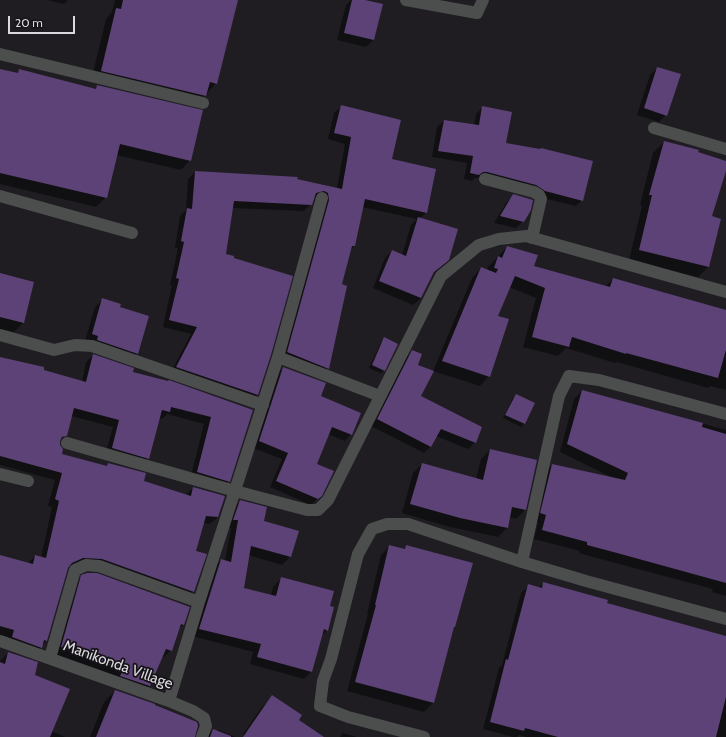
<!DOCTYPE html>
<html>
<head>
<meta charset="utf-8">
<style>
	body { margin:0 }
	#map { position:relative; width:726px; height:737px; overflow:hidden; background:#1f1d22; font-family:Cabin,sans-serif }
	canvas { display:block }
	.scale { position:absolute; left:8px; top:16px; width:67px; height:18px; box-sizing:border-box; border:2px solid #dbd9dd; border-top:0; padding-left:5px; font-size:12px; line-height:14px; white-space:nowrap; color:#dbd9dd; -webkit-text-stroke:3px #161419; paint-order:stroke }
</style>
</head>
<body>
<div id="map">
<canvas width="726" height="737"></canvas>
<div class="scale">20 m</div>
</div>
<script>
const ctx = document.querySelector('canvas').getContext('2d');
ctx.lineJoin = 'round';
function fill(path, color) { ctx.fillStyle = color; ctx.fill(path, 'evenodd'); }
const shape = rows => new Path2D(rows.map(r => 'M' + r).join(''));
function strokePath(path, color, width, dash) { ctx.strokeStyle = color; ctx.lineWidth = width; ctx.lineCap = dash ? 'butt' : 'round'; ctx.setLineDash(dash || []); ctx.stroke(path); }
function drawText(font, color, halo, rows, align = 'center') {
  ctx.font = font + ' Cabin,sans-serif'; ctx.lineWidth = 3.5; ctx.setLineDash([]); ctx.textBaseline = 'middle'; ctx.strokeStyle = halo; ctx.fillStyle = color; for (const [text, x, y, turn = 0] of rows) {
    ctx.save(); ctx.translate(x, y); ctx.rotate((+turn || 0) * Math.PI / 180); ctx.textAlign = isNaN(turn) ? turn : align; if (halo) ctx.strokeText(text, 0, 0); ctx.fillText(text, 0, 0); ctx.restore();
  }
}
fill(shape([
	[47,0,68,0,64,4],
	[115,0,236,0,216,83,195,107,91,81,106,19,112,12],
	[351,0,361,0,381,5,373,40,366,47,337,40,346,5],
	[657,68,666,115,659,122,637,115,650,75],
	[0,70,16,74,20,71,94,90,98,86,190,160,181,170,116,155,106,197,96,207,0,184],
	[341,107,391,160,426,212,420,219,448,260,433,274,421,298,413,305,373,288,385,258,392,251,402,255,411,225,417,219,362,207,354,246,350,250,340,285,328,368,321,375,281,359,317,197,313,197,311,204,304,211,232,208,225,255,270,355,257,395,250,402,170,374,191,334,163,327,172,285,170,285,178,248,175,248,180,216,186,210,188,179,195,172,296,179,337,188,345,144,328,139,334,113],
	[483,107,505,144,582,200,576,206,538,197,480,178,475,178,472,181,464,179,467,163,432,157,437,127,444,121,474,125,476,114],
	[664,142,726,162,726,167,711,217,709,266,698,277,629,260,642,206,640,205,653,153],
	[514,195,523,221,516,228,494,223,506,203],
	[507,247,532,267,605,287,613,279,726,311,726,390,710,386,708,388,617,362,615,363,566,348,558,356,523,347,536,298,509,287,497,316,489,376,480,386,433,371,472,278,481,268,487,271,488,267],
	[0,274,23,323,14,332,0,329],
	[102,300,119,308,137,353,130,361,85,341,95,307],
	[385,338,384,370,381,373,369,368,381,342],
	[412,351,417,366,420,397,475,442,468,449,436,436,431,446,424,453,371,426,406,358],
	[93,355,132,373,252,410,229,481,222,488,190,479,204,424,167,414,162,419,159,418,148,458,141,465,105,455,113,427,71,416,66,435,59,442,60,455,106,467,108,464,142,482,186,495,193,488,218,517,210,524,203,523,195,552,205,555,193,592,186,599,78,564,67,569,46,641,34,655,6,644,8,637,0,635,0,556,28,563,35,556,41,558,52,507,48,506,55,480,0,465,0,357,82,382,86,362],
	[283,368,319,397,351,434,345,441,328,434,316,464,321,495,311,505,270,487,282,459,253,448,276,375],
	[582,391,726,430,726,596,712,592,713,589,608,561,579,553,580,551,534,539,538,523,533,522,544,473,552,465,613,478,560,452,574,399],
	[516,395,524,423,521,427,503,418,513,398],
	[490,450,525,510,516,519,509,517,507,528,498,537,450,527,402,513,413,473,422,464,476,479,481,459],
	[240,502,263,522,298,531,290,557,282,565,248,555,243,588,271,596,273,587,281,579,327,630,321,636,312,671,304,679,250,664,253,652,192,636,213,568,221,560,225,561,231,528,226,527,232,510],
	[390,546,403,550,406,546,455,627,453,628,433,703,424,712,347,691,368,614,367,614,381,555],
	[82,576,183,625,177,630,171,650,164,657,161,656,149,686,142,693,116,677,55,654,74,584],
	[544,583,605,604,726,636,726,737,526,737,519,735,517,737,513,737,483,729,499,668,502,665,521,593,528,586,538,588],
	[8,653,33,676,51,731,65,737,0,737,0,661],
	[115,691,194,737,90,737,104,702],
	[273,697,297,720,322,737,247,737,243,734,262,707],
	[213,730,217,732,219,730,235,737,206,737],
	[343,733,357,737,340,737]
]), '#0007');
fill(shape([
	[123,0,238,0,217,84,210,82,206,96,101,71,116,8,121,9],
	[352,0,365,0,383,4,374,40,344,33],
	[657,67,681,74,667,116,644,108],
	[0,69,18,73,19,69,96,89,97,85,203,110,191,161,120,144,107,198,0,173],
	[341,105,401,120,392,159,436,169,427,213,365,199,355,246,352,246,342,284,347,286,329,369,287,352,329,200,328,193,324,191,316,193,312,205,234,201,226,254,234,256,234,258,293,276,271,355,258,395,176,367,197,327,169,320,179,279,176,278,184,242,181,241,187,208,192,209,195,171,298,177,297,179,342,189,351,137,334,133],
	[482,106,512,112,506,143,540,149,541,148,593,161,583,201,545,191,536,185,487,172,483,172,479,175,470,173,473,156,438,151,444,120,479,125],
	[664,141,699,150,698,152,726,161,726,171,712,216,721,219,709,267,639,250,652,195,649,195],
	[513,194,533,200,531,210,524,222,500,216],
	[418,217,458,229,449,260,434,272,421,298,379,281,392,250,406,256],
	[507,246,538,255,534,266,610,287,613,278,726,310,726,350,718,378,626,353,626,354,572,337,569,347,532,337,545,288,515,276,498,316,509,319,490,377,442,361,481,267,496,273,498,269,494,268,498,256,502,258],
	[0,273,34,282,24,323,0,317],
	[102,298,121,304,120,307,149,316,138,354,97,340,98,336,92,334],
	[384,337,398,344,385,371,372,365],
	[412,350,422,354,418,365,434,371,421,396,482,427,476,443,441,429,431,447,377,419],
	[93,354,134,368,133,372,168,381,169,380,253,410,230,482,197,472,211,417,171,407,170,412,162,410,149,459,112,448,119,420,74,408,67,436,62,437,60,441,60,445,63,449,62,454,107,466,108,463,146,473,144,481,191,496,193,487,225,496,218,517,206,516,196,551,207,554,194,592,102,559,83,558,72,563,68,568,47,641,44,640,42,648,12,637,14,630,0,626,0,555,33,564,35,555,46,558,59,501,55,499,62,473,0,456,0,357,44,367,44,370,86,382],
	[283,367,326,383,321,396,361,413,352,435,332,427,317,464,334,471,322,496,318,499,276,481,288,453,259,441],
	[582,390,703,423,702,427,726,434,726,583,617,553,587,545,587,542,542,530,546,515,540,513,552,464,625,480,628,473,567,444],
	[516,394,535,403,525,424,505,415],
	[490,449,537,460,526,510,512,507,508,528,460,518,410,504,422,463,483,480],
	[240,500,267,507,264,521,299,531,291,557,251,546,244,588,276,596,281,577,334,591,330,606,334,607,328,631,324,629,312,672,257,657,261,644,199,629,221,559,231,562,238,520,233,520],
	[389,545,405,549,406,545,473,563,455,627,454,627,434,703,355,682,376,605,375,605],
	[87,573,97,573,190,607,184,625,181,624,172,651,166,649,150,686,120,676,123,670,61,647,81,575],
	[543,582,608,600,607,603,726,636,726,697,716,737,558,737,525,728,524,731,490,722,506,659,508,660,528,584,542,588],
	[8,652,38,662,35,675,70,689,50,737,0,737,0,662,5,664],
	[115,690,155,704,155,705,197,722,198,726,195,737,96,737],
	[272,695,302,715,299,720,324,737,243,737],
	[213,729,231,736,231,737,210,737]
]), '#5d4277');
strokePath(shape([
	[406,0,477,13,483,0],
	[0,54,203,103],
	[654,128,726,149],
	[485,179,534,192,539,195,541,199,532,238],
	[0,196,132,233],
	[0,335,54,350,75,345,92,346,263,405],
	[278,357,380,396],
	[67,443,235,491,307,510,318,510,328,500,441,276,479,245,499,239,526,236,726,292],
	[0,474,28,481],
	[522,562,559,396,569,376,599,380,726,414],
	[0,641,169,701,193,711,204,718,206,726,202,737],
	[50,658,75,570,86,565,99,566,199,602],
	[169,701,199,602,278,357,322,198],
	[424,737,348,717,320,706,323,681,331,659,358,554,372,529,387,524,408,524,522,562,586,581,726,619]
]), '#4b4e4d', 12);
drawText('15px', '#dbd9dd', '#161419', [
	["Manikonda Village",118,665,20]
]);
</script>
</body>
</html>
